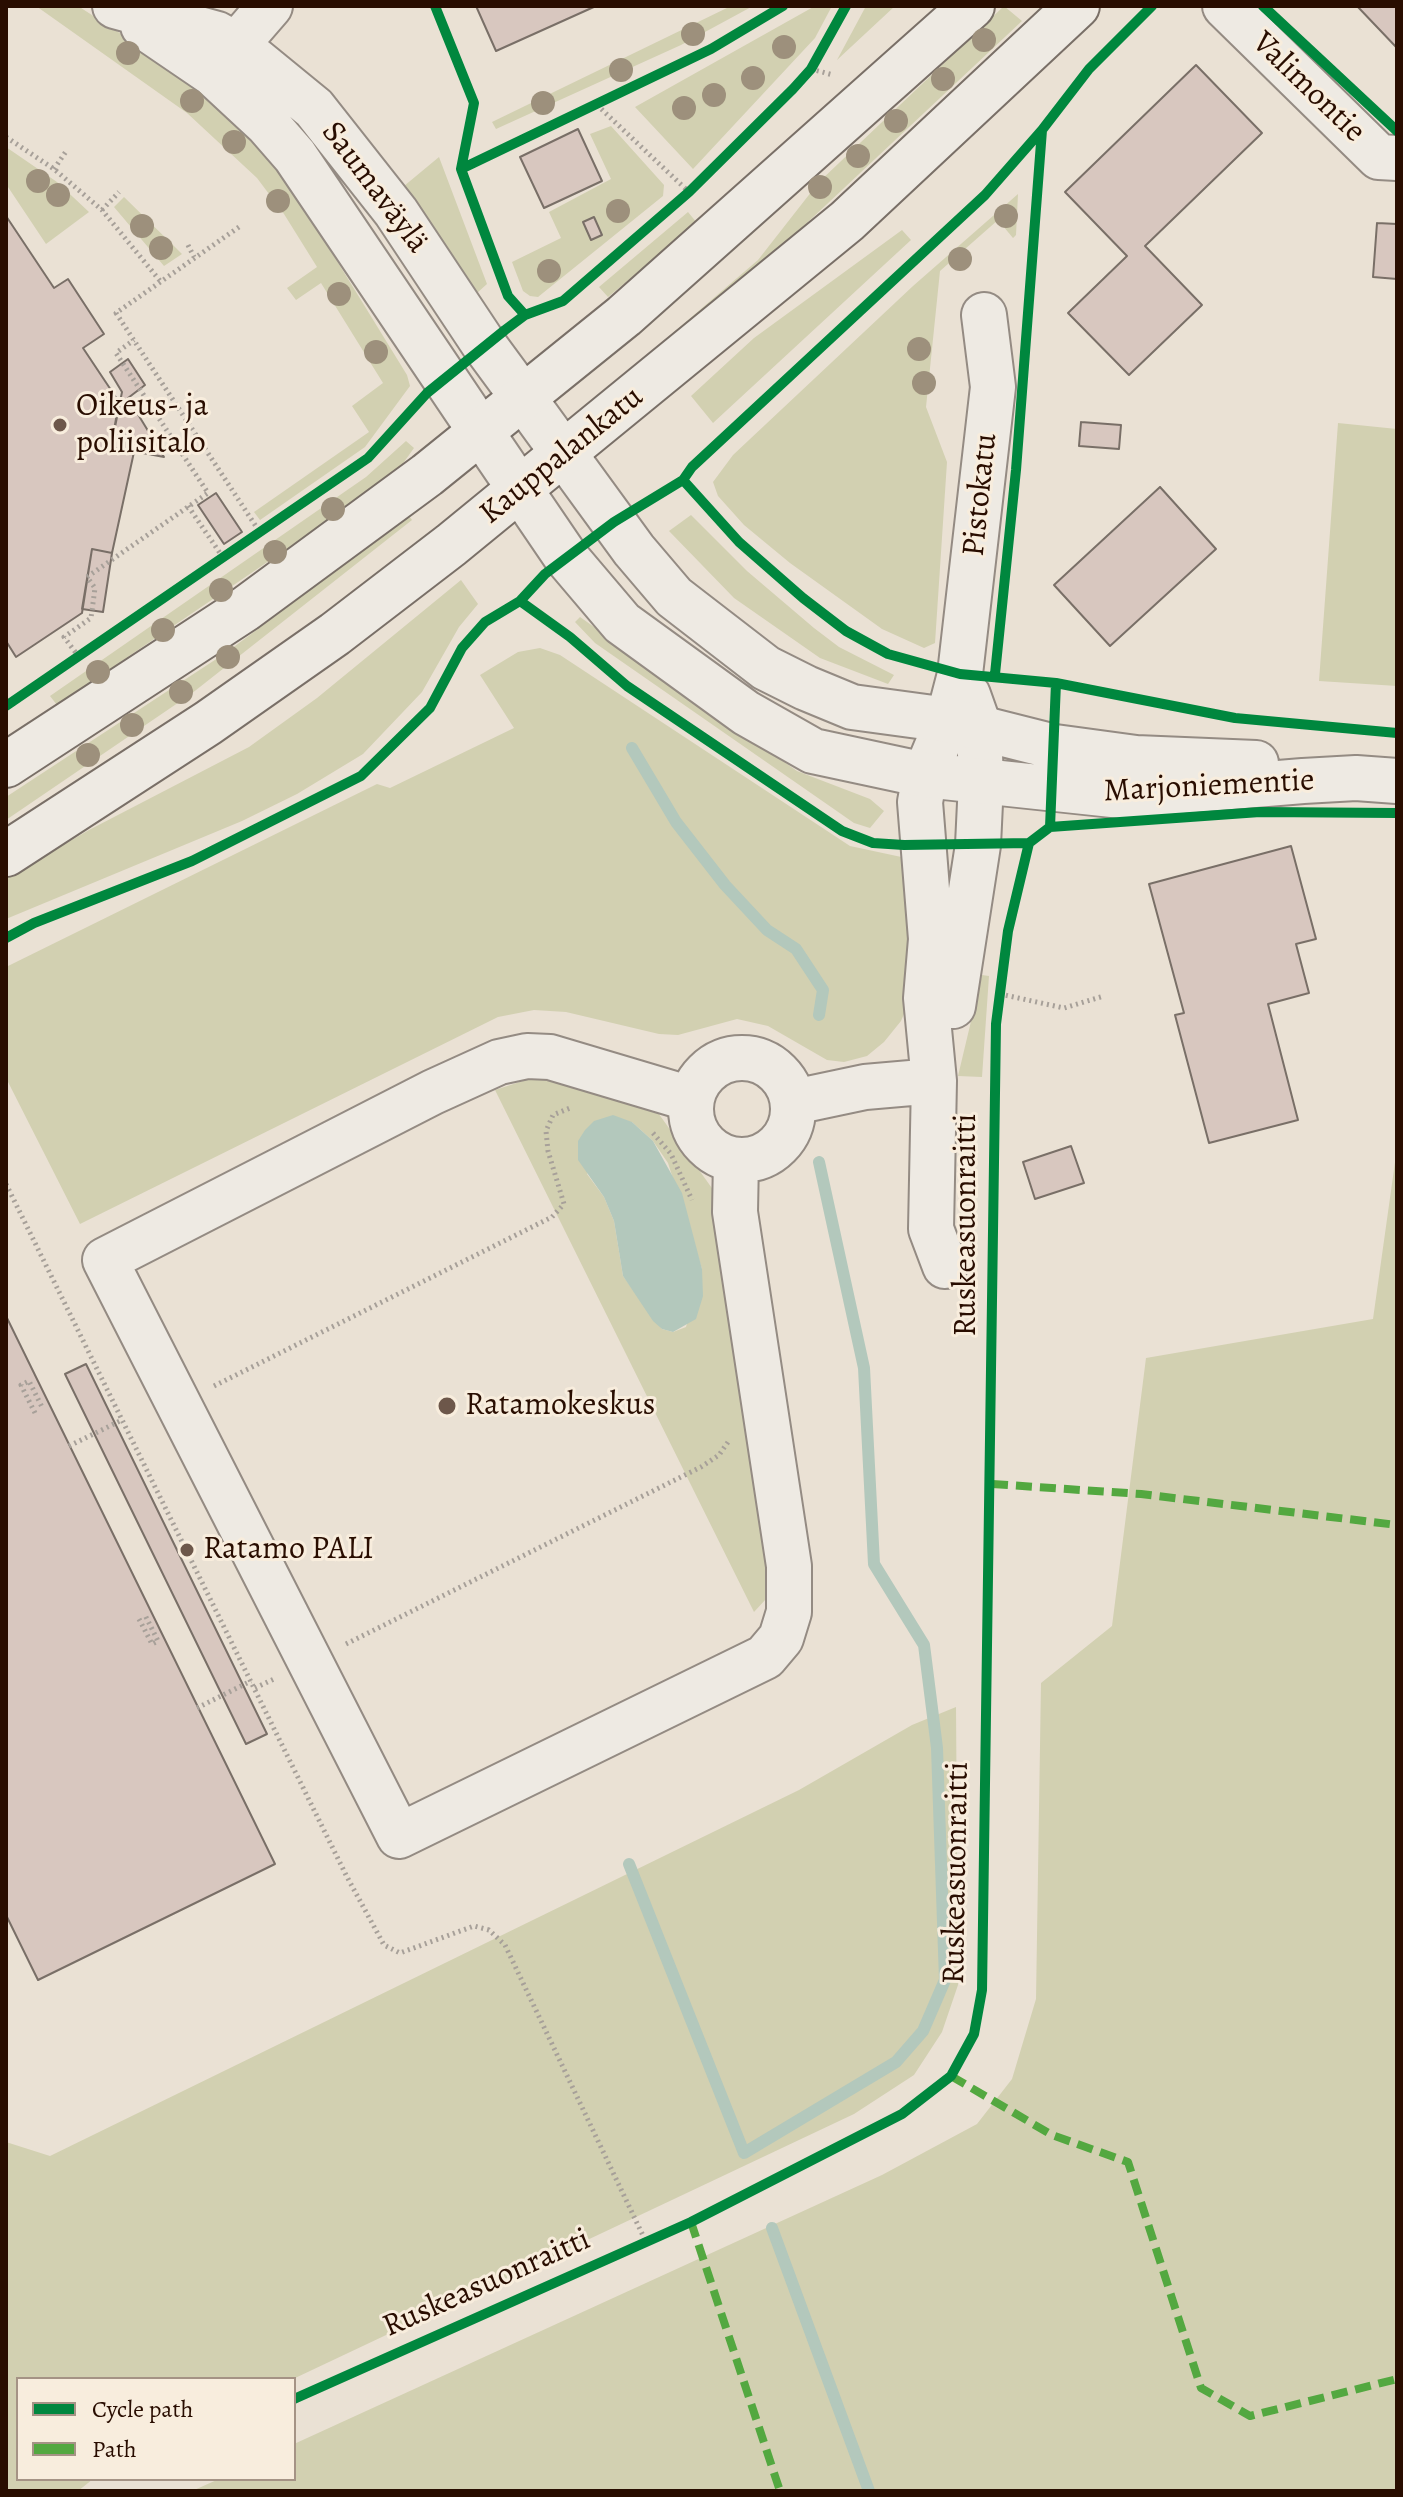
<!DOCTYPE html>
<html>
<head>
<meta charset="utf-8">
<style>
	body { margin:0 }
	#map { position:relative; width:1403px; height:2497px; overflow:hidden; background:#eae1d4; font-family:Alegreya,serif }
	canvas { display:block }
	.frame { position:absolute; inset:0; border:8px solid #290d00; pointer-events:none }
	.legend { position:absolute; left:16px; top:2377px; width:280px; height:104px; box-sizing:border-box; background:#f8eddd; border:2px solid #a59385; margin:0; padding:10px 14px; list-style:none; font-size:24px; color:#290d00 }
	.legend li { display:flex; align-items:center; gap:16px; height:40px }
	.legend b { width:40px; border:2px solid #a59385 }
</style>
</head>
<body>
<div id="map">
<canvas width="1403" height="2497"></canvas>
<div class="frame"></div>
<ul class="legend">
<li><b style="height:10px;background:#00873e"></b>Cycle path</li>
<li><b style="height:10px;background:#53a840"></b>Path</li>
</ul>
</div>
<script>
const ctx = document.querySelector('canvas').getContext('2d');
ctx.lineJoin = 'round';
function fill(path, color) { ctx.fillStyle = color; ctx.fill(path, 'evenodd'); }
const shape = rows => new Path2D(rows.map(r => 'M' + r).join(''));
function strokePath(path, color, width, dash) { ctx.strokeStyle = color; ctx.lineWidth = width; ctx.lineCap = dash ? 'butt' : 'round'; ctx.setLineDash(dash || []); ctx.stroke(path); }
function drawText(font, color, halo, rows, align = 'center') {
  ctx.font = font + ' Alegreya,serif'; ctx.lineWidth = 6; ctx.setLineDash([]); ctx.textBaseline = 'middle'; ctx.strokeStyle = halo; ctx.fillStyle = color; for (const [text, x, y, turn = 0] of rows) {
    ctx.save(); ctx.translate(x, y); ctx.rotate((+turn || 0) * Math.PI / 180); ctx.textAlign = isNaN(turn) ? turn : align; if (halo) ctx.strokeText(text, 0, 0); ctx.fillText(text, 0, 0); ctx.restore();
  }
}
fill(shape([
	[36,6,78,6,186,76,243,131,294,191,407,375,410,386,365,447,260,520,254,512,369,432,352,406,383,383,321,283,296,300,287,288,317,267,284,214,257,178,187,113],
	[731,6,753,6,681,45,496,129,492,122],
	[815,6,832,6,815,38,693,169,635,107],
	[866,6,895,6,837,60],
	[1004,6,1022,21,761,266,657,355,653,350,758,260,819,182],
	[611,126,664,185,663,196,538,297,530,296,523,291,512,262,561,238,549,212,611,179,590,134],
	[6,147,57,182,89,212,46,244,6,184],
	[439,157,487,284,477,293,398,191],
	[1018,194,1016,235,1013,238,998,220,940,271,926,407,947,462,935,643,924,648,882,629,790,563,744,525,718,496,713,482,733,455,913,286],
	[124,197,176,248,182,254,164,266,114,207],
	[688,212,697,223,608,297,599,287],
	[902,230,911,240,713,423,691,396,754,338],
	[1338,423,1397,429,1397,686,1319,681],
	[406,441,414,448,394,476,57,705,50,696,366,477],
	[691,515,747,571,814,628,839,647,894,675,888,684,820,658,734,598,669,531],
	[409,516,412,520,191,694,6,820,6,797,227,652],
	[461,580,478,604,459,627,422,692,363,754,297,794,242,821,6,919,6,878,89,830,249,747,317,698],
	[580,617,797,771,870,799,884,811,870,828,854,823,595,643,575,622],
	[540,648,560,655,850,846,906,858,914,990,901,1021,884,1042,867,1056,844,1062,827,1060,768,1026,737,1019,678,1035,659,1034,566,1012,534,1010,498,1017,80,1224,6,1078,6,967,377,784,390,788,514,728,480,675,518,652],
	[982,975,989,976,982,1077,958,1076],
	[532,1078,570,1078,656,1110,714,1191,768,1548,766,1599,754,1612,495,1090],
	[632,1122,653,1141,668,1163,702,1269,686,1327,673,1332,662,1329,623,1276,614,1221,604,1197,587,1174],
	[1397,1148,1397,2491,192,2491,219,2479,294,2479,294,2444,882,2175,977,2124,1012,2079,1036,1999,1041,1683,1112,1626,1146,1358,1373,1319],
	[956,1707,958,1985,942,2032,914,2075,854,2114,293,2379,18,2379,18,2479,93,2479,78,2491,6,2491,6,2142,50,2156,799,1790,912,1725]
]), '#d2d0b1');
fill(shape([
	[613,1115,632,1122,653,1141,682,1193,702,1269,703,1296,696,1319,673,1332,662,1329,653,1321,623,1276,614,1221,604,1197,578,1160,578,1141,585,1130,594,1121]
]), '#b3c8bc');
strokePath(shape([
	[632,748,676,822,725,885,767,930,796,949,823,990,819,1015],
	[629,1864,744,2153,896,2062,923,2031,945,1980,937,1748,924,1645,874,1564,864,1368,819,1162],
	[772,2228,869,2491]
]), '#b3c8bc', 12);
const building = shape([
	[476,6,596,6,496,51,476,6],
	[1357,6,1397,6,1397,48,1357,6],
	[1196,65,1262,133,1145,246,1202,305,1129,375,1068,313,1127,256,1065,192,1196,65],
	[578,129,602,181,544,208,520,157,578,129],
	[6,216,54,288,68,279,104,334,83,348,119,402,111,447,134,452,112,553,92,549,82,613,16,657,6,641,6,216],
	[594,217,602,235,591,240,583,222,594,217],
	[1377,223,1397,224,1397,279,1373,277,1377,223],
	[128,359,145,385,128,398,164,457,111,447,122,392,110,372,128,359],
	[1081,422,1121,425,1119,449,1079,446,1081,422],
	[1160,487,1216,549,1110,646,1054,585,1160,487],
	[216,493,242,532,224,544,198,505,216,493],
	[92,549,112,553,103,612,82,609,92,549],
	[1291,846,1316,939,1296,944,1309,993,1268,1004,1298,1120,1209,1143,1175,1015,1184,1013,1149,884,1291,846],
	[1071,1146,1084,1183,1035,1199,1023,1162,1071,1146],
	[6,1316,275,1864,38,1980,6,1915,6,1316],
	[86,1364,267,1734,246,1744,65,1374,86,1364]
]);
fill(building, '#d8c7bf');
strokePath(building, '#796f67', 2);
const minor = shape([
	[115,6,217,34,237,45,314,108,396,212,485,346,524,399],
	[1225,6,1379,157,1397,158],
	[143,26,212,73,268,125,295,156,481,432],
	[219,65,270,6],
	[953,1006,978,845,981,782,979,726,968,695],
	'691 1109a51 51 0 1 1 102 0a51 51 0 1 1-102 0Z',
	[691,1099,550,1057,527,1056,499,1062,433,1092,105,1260,399,1836,765,1657,781,1638,789,1612,789,1566,735,1212,736,1160],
	[794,1102,865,1087,934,1081],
	[945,1266,931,1229,934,1081,926,998,931,939,920,802,925,775,948,720,960,674,993,387,984,315]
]);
const tertiary = shape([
	[524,399,634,550,674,597,766,668,806,688,852,707,948,720,1055,747,1136,758,1256,763],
	[481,432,566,557,622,623,746,713,813,751,925,775,1122,796,1303,781,1356,778,1397,781]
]);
const secondary = shape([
	[6,765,245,609,427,475,624,316,972,6],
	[6,854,208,723,335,634,451,545,847,221,1077,6]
]);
strokePath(minor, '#948b83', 48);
strokePath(tertiary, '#948b83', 48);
strokePath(secondary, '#796f67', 48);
strokePath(shape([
	[811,69,833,75],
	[597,105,689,192],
	[6,137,54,169,102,210,161,282],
	[54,169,67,150],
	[102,210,119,192],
	[239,227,116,313,261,534],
	[188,245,194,257],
	[188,506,224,559],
	[79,657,64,637,91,618,95,588,87,577,208,493,116,353,134,340],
	[1000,994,1064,1008,1104,996],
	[653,1133,671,1154,692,1200],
	[6,1184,346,1875,384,1945,400,1953,474,1926,489,1930,505,1945,646,2242],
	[214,1386,552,1217,564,1204,548,1151,546,1131,553,1115,570,1108],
	[35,1413,21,1385,29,1381,43,1409],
	[69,1446,122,1420],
	[139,1619,152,1644,158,1641,145,1615],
	[346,1644,701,1467,719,1455,728,1442],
	[255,1688,274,1679],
	[197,1708,251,1681]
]), '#a7a099', 5, [2, 4]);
strokePath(minor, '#eeeae3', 44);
strokePath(tertiary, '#eeeae3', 44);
strokePath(secondary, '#eeeae3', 44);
strokePath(shape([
	[992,1484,1141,1494,1397,1525],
	[951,2076,1052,2135,1128,2162,1201,2388,1250,2416,1397,2379],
	[691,2222,780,2491]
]), '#53a840', 8, [16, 8]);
strokePath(shape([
	[435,6,474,103,461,169,508,296,525,315],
	[1263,6,1397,131],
	[461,169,711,49,783,6],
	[683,480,739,542,803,598,846,631,888,654,960,674,1056,683,1235,718,1397,733],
	[520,601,570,637,627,686,842,831,873,843,904,845,1029,843],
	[995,674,1016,470,1042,130],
	[6,706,368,458,427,393,505,330,525,315,563,301,689,192,793,89,811,69,846,6],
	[1050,827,1056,683],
	[6,938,34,923,192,861,361,776,430,708,462,648,485,622,520,601,545,574,614,522,683,480,692,467,985,195,1042,130,1089,69,1152,6],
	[294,2399,691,2222,902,2114,951,2076,974,2034,982,1990,996,1024,1008,931,1029,843,1050,827,1260,812,1397,813]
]), '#00873e', 10);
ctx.fillStyle = '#9d907c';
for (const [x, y] of [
	[693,34],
	[984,40],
	[784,47],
	[128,53],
	[621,70],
	[753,78],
	[943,79],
	[714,95],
	[192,101],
	[543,103],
	[684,108],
	[896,121],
	[234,142],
	[858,156],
	[38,181],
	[820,187],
	[58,195],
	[278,201],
	[618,211],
	[1006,216],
	[142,226],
	[161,248],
	[960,259],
	[549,271],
	[339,294],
	[919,349],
	[376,352],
	[924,383],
	[333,509],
	[275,552],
	[221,590],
	[163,630],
	[228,657],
	[98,672],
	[181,692],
	[132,725],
	[88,755]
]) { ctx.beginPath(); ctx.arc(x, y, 12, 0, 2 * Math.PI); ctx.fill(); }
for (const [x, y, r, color] of [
	[60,425,8,"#6d574a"],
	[447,1406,10,"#6d574a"],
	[187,1550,8,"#6d574a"]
]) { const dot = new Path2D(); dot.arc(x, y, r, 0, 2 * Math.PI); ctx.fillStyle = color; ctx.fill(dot); strokePath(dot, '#f8eddd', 3); }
drawText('32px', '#290d00', '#f8eddd', [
	["Valimontie",1308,88,44],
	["Saumaväylä",374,188,53],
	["Kauppalankatu",562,456,-39],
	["Pistokatu",981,495,-84],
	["Marjoniementie",1209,787,-3],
	["Ruskeasuonraitti",967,1225,-90],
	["Ruskeasuonraitti",957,1873,-89],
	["Ruskeasuonraitti",487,2284,-24]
]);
drawText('32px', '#290d00', '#f8eddd', [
	["Oikeus- ja",76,407],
	["poliisitalo",76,444],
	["Ratamokeskus",465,1406],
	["Ratamo PALI",203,1550]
], 'left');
</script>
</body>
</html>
